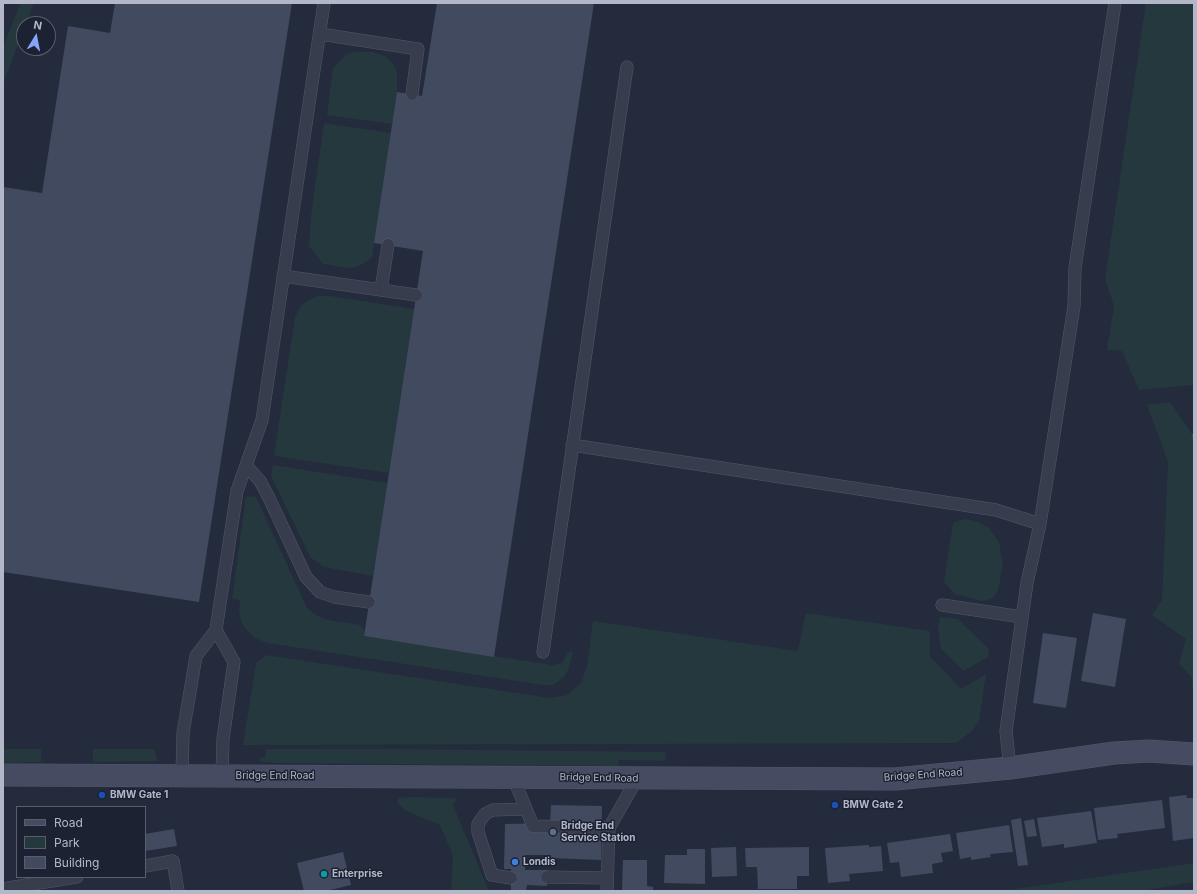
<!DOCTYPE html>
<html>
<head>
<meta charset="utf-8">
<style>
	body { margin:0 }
	#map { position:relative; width:1197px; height:894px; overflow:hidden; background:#232b3d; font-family:Inter,sans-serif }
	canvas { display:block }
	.frame { position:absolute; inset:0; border:4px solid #b3b8c9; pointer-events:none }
	.legend { position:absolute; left:16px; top:806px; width:130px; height:72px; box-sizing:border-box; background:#1c2232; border:1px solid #585e6e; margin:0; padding:5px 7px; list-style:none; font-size:12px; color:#b3b8c9 }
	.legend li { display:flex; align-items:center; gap:8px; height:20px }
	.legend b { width:20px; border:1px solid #585e6e }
	.north { position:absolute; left:16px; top:16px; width:40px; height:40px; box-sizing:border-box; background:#1c2232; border:1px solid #585e6e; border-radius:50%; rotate:10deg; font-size:11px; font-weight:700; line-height:16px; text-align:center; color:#b3b8c9 }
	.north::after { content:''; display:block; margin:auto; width:14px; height:18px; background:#86a4fa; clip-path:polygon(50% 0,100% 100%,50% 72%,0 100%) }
</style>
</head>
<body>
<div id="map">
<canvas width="1197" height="894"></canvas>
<div class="frame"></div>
<ul class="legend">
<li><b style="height:5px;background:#454c61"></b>Road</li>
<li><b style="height:11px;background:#25383e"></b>Park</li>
<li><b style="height:11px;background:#424a60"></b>Building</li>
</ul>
<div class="north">N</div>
</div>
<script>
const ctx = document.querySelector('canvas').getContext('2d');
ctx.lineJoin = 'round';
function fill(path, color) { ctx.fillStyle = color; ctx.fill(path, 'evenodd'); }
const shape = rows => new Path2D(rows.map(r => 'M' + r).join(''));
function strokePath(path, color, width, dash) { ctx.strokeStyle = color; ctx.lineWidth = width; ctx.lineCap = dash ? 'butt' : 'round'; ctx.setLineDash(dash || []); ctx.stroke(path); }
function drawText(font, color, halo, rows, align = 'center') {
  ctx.font = font + ' Inter,sans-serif'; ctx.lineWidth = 3; ctx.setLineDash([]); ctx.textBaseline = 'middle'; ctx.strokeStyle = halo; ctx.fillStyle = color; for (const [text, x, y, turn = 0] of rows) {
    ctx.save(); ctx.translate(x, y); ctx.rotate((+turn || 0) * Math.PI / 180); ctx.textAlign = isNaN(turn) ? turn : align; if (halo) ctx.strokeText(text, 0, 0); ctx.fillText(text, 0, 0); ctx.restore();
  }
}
fill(shape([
	[21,3,34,3,26,24,24,24,24,29,3,84,3,46],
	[1146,3,1194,3,1194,385,1139,390,1122,351,1107,350,1114,306,1105,279],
	[356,52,372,52,385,56,393,63,397,72,397,92,392,124,327,115,333,68,347,54],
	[324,123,391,133,372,258,357,267,347,268,323,264,309,246,311,216],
	[318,296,330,296,414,309,389,473,274,456,295,317,301,306,307,301],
	[1170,402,1192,434,1194,454,1194,698,1191,676,1179,664,1186,639,1152,615,1162,600,1168,462,1147,405],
	[273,465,388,483,373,576,324,567,310,557,271,476],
	[251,496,256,497,307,608,316,615,328,620,361,625,365,632,364,636,552,665,562,663,568,652,573,651,569,668,564,677,553,685,543,685,267,643,253,637,245,628,241,621,239,611,240,600,232,598,246,497],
	[965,519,978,522,989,528,999,542,1003,564,998,591,992,599,982,601,955,594,944,582,953,523],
	[806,613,930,631,930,656,961,689,986,674,979,721,972,731,956,743,243,745,256,663,266,655,550,698,567,695,581,683,587,666,593,621,798,651],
	[940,617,958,619,989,649,988,657,964,671,941,649,938,629],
	[3,749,41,749,41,762,3,763],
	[93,749,154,749,158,761,93,762],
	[266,749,391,749,666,752,665,761,619,760,618,766,273,763,259,761,260,757,265,758],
	[409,797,457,798,453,805,489,891,451,891,453,856,440,825,406,811,397,803,399,798],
	[1194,863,1194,882,1141,891,1001,891]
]), '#25383e');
fill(shape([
	[115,3,292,3,199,602,3,572,3,187,42,193,68,26,110,33],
	[437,3,594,3,494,657,364,636,423,251,374,243,397,92,422,96],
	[1192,434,1194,434,1194,444,1193,444],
	[1093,613,1126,619,1115,687,1081,681],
	[1043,633,1077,638,1066,708,1033,703],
	[1186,795,1187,798,1194,798,1194,838,1173,841,1169,797],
	[1162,800,1165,828,1117,834,1118,838,1098,840,1094,808],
	[551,805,602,806,601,860,551,858,551,855,526,855,525,870,548,870,547,886,527,885,526,891,511,891,511,869,504,869,505,824,550,823],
	[1091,811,1097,843,1064,848,1064,844,1042,847,1037,818],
	[1021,818,1028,865,1018,866,1011,820],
	[1034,819,1037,836,1027,837,1024,821],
	[1009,825,1013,852,990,854,991,857,971,860,971,857,960,859,956,833],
	[174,829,177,846,145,851,145,834],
	[950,834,953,851,941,853,943,862,932,864,933,873,901,877,899,862,890,863,887,843],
	[869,845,869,847,881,846,883,871,849,874,850,881,828,883,825,848],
	[736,847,737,876,712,877,711,848],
	[809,847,809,876,797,876,797,889,758,889,757,867,746,867,745,848],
	[687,849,705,849,705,884,664,883,665,855,687,855],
	[343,852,351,885,326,891,304,891,297,863],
	[623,860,647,860,647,886,653,887,653,891,622,891]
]), '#424a60');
const service = shape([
	[320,34,418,49,412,94],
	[283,276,416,295],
	[381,290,388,245],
	[572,445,996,510,1040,524],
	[246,465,260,481,269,498,306,577,320,592,334,597,369,602],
	[942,605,1022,617],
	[216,630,234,662,223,739,222,776],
	[543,652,627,67],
	[1010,768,1006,731,1027,583,1040,524,1074,306,1075,268,1115,3],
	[182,775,183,733,196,656,216,630,237,491,262,420,324,3],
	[513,777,533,826,609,828],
	[145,866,173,861,178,891],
	[547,877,607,878],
	[511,878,492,875,478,832,478,824,485,814,493,810,526,809],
	[8,888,77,877],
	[607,891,609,828,637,779]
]);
const secondary = shape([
	[3,775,895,779,1010,768,1114,753,1149,751,1194,754]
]);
strokePath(service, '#525868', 13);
strokePath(secondary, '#525868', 23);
strokePath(service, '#373d4d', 12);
strokePath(secondary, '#454c61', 22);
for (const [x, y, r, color] of [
	[102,795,4,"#1a4fb4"],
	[835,805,4,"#1a4fb4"],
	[553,832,4,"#5c6f8a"],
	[515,862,4,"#3f7fe0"],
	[324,874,4,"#0f9aa8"]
]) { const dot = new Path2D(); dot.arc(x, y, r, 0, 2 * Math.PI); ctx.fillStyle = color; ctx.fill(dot); strokePath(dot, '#1c2232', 1.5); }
drawText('10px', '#b3b8c9', '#1c2232', [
	["Bridge End Road",923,775,-4],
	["Bridge End Road",275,776],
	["Bridge End Road",599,778,1]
]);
drawText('bold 10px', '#b3b8c9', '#1c2232', [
	["BMW Gate 1",110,795],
	["BMW Gate 2",843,805],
	["Bridge End",561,826],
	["Service Station",561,838],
	["Londis",523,862],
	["Enterprise",332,874]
], 'left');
</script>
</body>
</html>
